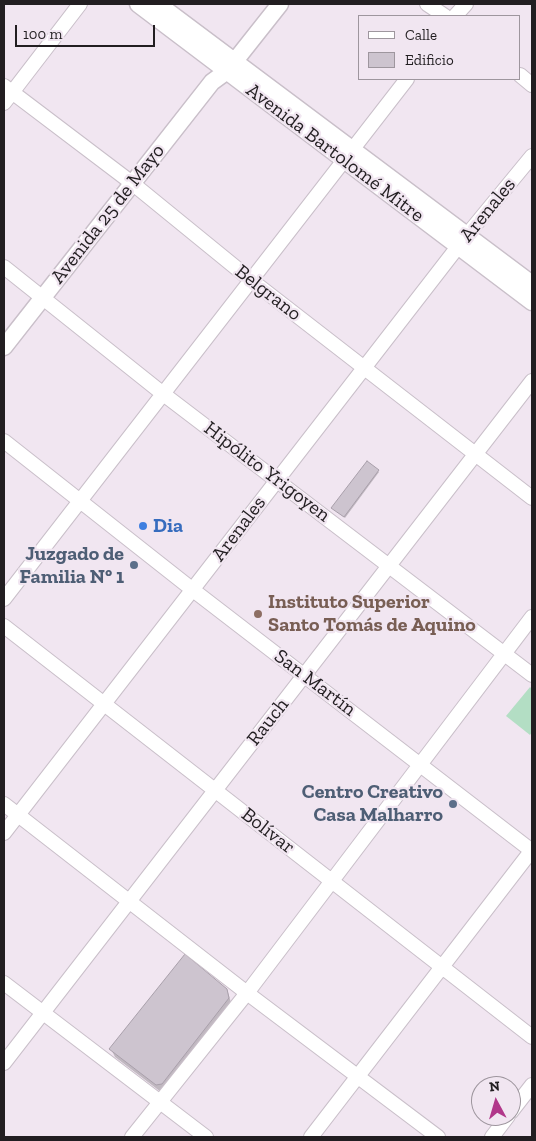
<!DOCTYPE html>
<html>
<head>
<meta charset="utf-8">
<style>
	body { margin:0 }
	#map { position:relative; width:536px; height:1141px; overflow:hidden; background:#f1e6f1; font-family:"Zilla Slab",serif }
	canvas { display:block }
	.frame { position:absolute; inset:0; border:5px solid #221e21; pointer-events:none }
	.legend { position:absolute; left:358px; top:15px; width:162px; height:65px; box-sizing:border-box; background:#f1e6f1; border:1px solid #9e969e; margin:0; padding:6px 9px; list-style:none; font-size:15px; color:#221e21 }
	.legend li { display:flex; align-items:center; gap:10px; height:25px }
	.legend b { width:25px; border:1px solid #9e969e }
	.north { position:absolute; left:471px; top:1076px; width:50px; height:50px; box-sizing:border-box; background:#f1e6f1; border:1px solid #9e969e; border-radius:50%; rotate:354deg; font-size:14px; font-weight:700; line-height:20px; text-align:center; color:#221e21 }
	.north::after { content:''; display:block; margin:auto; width:18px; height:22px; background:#b1378a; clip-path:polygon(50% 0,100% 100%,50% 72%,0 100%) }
	.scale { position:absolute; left:15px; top:25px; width:140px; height:22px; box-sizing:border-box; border:2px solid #221e21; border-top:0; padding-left:6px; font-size:15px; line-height:18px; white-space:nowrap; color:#221e21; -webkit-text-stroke:4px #f1e6f1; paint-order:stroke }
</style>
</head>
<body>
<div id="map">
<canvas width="536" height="1141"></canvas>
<div class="frame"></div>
<ul class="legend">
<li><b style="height:6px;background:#fff"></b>Calle</li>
<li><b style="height:14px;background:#cdc4cf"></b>Edificio</li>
</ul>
<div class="north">N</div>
<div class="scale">100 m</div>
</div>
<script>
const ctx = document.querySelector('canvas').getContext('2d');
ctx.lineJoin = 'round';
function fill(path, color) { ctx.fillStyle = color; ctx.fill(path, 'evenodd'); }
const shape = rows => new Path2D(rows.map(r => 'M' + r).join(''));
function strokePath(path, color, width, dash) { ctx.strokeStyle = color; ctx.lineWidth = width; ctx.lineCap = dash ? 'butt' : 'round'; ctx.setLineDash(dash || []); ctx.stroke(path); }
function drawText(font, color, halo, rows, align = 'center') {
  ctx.font = font + ' "Zilla Slab",serif'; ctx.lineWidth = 4.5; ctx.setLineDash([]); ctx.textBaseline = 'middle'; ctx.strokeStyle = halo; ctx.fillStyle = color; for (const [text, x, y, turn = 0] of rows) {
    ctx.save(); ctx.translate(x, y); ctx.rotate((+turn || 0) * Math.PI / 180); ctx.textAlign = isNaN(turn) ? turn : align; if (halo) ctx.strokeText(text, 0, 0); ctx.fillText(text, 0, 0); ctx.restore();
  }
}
fill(shape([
	[530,687,532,689,532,732,530,735,506,716]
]), '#b3dec4');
fill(shape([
	[367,463,379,472,345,518,334,509],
	[227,989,232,1006,161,1092,115,1057,111,1049]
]), '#0003');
const building = shape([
	[367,461,379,470,344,517,331,508,367,461],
	[185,954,227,989,229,998,162,1084,156,1085,109,1049,185,954]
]);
fill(building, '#cdc4cf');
strokePath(building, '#a89faa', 1);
const minor = shape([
	[427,4,445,16],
	[455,16,466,4],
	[520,75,532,85],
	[4,86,132,183,251,280,532,498],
	[4,103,80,4],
	[4,267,162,393,532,675],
	[4,441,193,590,532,851],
	[4,599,407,79],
	[4,626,532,1037],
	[4,804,247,993,438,1137],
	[4,833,467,235,532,156],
	[4,983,206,1137],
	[4,1063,532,381],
	[511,1112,532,1085],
	[132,1137,247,993,532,617],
	[311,1137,532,850],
	[492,1137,508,1116]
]);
const major = shape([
	[138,4,532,302],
	[158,4,532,284],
	[4,347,212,82,227,71,280,4]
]);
strokePath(minor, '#c9bfc9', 16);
strokePath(major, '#c9bfc9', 19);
strokePath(minor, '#fff', 14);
strokePath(major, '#fff', 16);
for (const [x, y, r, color] of [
	[143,526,5,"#3f7fe0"],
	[134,565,5,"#5c6f8a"],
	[258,614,5,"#8d6e63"],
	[453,804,5,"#5c6f8a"]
]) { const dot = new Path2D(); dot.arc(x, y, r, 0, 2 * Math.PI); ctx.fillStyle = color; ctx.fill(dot); strokePath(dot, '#f1e6f1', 2); }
drawText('20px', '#221e21', '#f1e6f1', [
	["Avenida Bartolomé Mitre",335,153,37],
	["Arenales",488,210,-51],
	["Avenida 25 de Mayo",108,214,-52],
	["Belgrano",268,293,38],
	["Hipólito Yrigoyen",267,472,37],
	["Arenales",239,529,-53],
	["San Martín",315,683,37],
	["Rauch",268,722,-52],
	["Bolívar",268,831,38]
]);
drawText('bold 20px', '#366cbe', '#f1e6f1', [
	["Dia",153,526]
], 'left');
drawText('bold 20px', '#4e5e75', '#f1e6f1', [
	["Juzgado de",124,554],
	["Familia N° 1",124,577],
	["Centro Creativo",443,792],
	["Casa Malharro",443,815]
], 'right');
drawText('bold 20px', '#785e54', '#f1e6f1', [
	["Instituto Superior",268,602],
	["Santo Tomás de Aquino",268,625]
], 'left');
</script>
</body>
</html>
